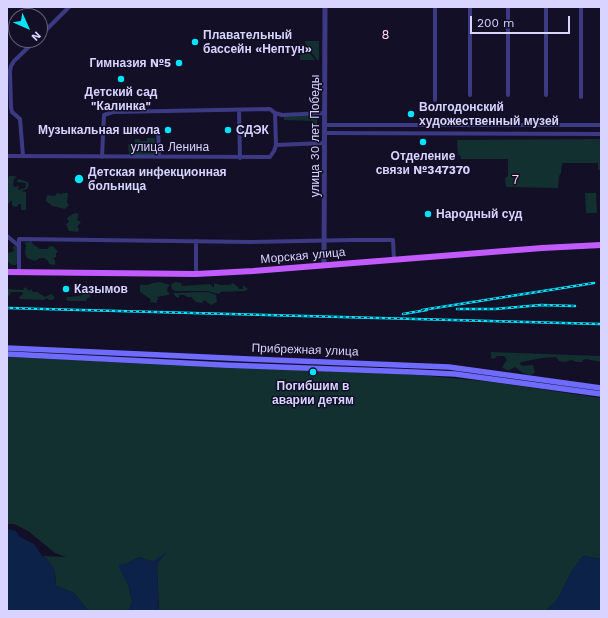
<!DOCTYPE html>
<html>
<head>
<meta charset="utf-8">
<style>
	body { margin:0 }
	#map { position:relative; width:608px; height:618px; overflow:hidden; background:#130f26; font-family:"Work Sans",sans-serif }
	canvas { display:block }
	.frame { position:absolute; inset:0; border:8px solid #d9d4ff; pointer-events:none }
	.north { position:absolute; left:8px; top:8px; width:40px; height:40px; box-sizing:border-box; background:#130f26; border:1px solid #625e7d; border-radius:50%; rotate:135deg; font-size:11px; font-weight:700; line-height:16px; text-align:center; color:#d9d4ff }
	.north::after { content:''; display:block; margin:auto; width:14px; height:18px; background:#00e5ff; clip-path:polygon(50% 0,100% 100%,50% 72%,0 100%) }
	.scale { position:absolute; left:470px; top:16px; width:100px; height:18px; box-sizing:border-box; border:2px solid #d9d4ff; border-top:0; padding-left:5px; font-size:12px; line-height:14px; white-space:nowrap; color:#d9d4ff; -webkit-text-stroke:3px #130f26; paint-order:stroke }
</style>
</head>
<body>
<div id="map">
<canvas width="608" height="618"></canvas>
<div class="frame"></div>
<div class="north">N</div>
<div class="scale">200 m</div>
</div>
<script>
const ctx = document.querySelector('canvas').getContext('2d');
ctx.lineJoin = 'round';
function fill(path, color) { ctx.fillStyle = color; ctx.fill(path, 'evenodd'); }
const shape = rows => new Path2D(rows.map(r => 'M' + r).join(''));
function strokePath(path, color, width, dash) { ctx.strokeStyle = color; ctx.lineWidth = width; ctx.lineCap = dash ? 'butt' : 'round'; ctx.setLineDash(dash || []); ctx.stroke(path); }
function drawText(font, color, halo, rows, align = 'center') {
  ctx.font = font + ' "Work Sans",sans-serif'; ctx.lineWidth = 3; ctx.setLineDash([]); ctx.textBaseline = 'middle'; ctx.strokeStyle = halo; ctx.fillStyle = color; for (const [text, x, y, turn = 0] of rows) {
    ctx.save(); ctx.translate(x, y); ctx.rotate((+turn || 0) * Math.PI / 180); ctx.textAlign = isNaN(turn) ? turn : align; if (halo) ctx.strokeText(text, 0, 0); ctx.fillText(text, 0, 0); ctx.restore();
  }
}
fill(shape([
	[305,41,319,41,319,60,317,60,305,43],
	[300,44,303,44,315,60,300,60],
	[284,116,317,116,317,126,314,126,313,121,284,120],
	[147,138,155,138,156,155,129,156,128,144,135,144,135,139,140,139,140,141,147,141],
	[601,139,601,170,598,170,598,163,562,163,561,173,559,176,558,188,554,188,506,187,505,178,508,176,508,159,461,159,461,156,458,155,457,140],
	[9,176,14,176,17,177,14,179,13,185,15,187,19,186,18,190,25,188,26,184,25,183,17,182,17,180,19,179,28,182,29,185,27,189,21,191,26,192,26,210,21,210,21,204,18,204,18,206,14,207,12,205,12,200,8,204,8,179],
	[57,193,62,194,63,193,68,193,67,203,69,205,65,209,52,206,46,201,47,195,55,196],
	[585,193,596,193,597,213,586,213],
	[75,213,79,214,77,220,81,222,77,227,79,229,78,232,69,231,66,224,69,222,67,219,68,217],
	[31,241,33,244,40,249,47,249,50,246,54,247,58,252,56,253,56,257,53,258,55,260,55,265,49,264,48,261,44,258,40,258,35,261,27,258,25,254,26,245,24,243],
	[14,246,18,246,17,263,16,265,12,265,7,261,7,250,9,253,14,251,13,247],
	[160,282,170,285,168,287,167,291,170,294,168,295,157,297,159,299,157,300,157,303,150,302,151,300,149,298,140,292,140,285,148,285,153,283],
	[176,282,181,283,182,286,210,284,214,288,214,283,220,285,230,285,233,283,238,287,239,289,243,289,243,285,248,289,245,291,221,292,219,294,207,291,175,291,172,289,171,284],
	[25,287,29,291,31,289,33,292,37,292,45,297,51,294,55,297,53,300,49,300,47,298,44,300,20,299,19,297,23,294,22,292,10,292,11,294,7,297,7,289,23,290],
	[87,290,90,291,90,298,88,297,86,301,68,301,66,299,67,297,81,296,81,292],
	[208,292,216,295,217,302,211,305,204,300,202,303,196,302,191,297,187,297,184,295,179,295,179,298,176,297,173,293],
	[491,352,601,356,601,362,586,359,583,360,582,362,577,362,571,360,565,362,559,361,556,357,542,358,521,362,520,364,523,366,533,365,535,373,530,375,523,373,515,367,510,370,506,370,502,367,507,360,504,356,497,356,494,359,491,358],
	[7,357,419,375,492,382,601,398,601,559,583,556,572,571,557,600,546,611,159,611,157,568,159,561,166,553,153,562,139,557,128,563,129,588,132,601,129,611,88,611,74,593,56,586,55,573,47,559,42,556,66,557,55,553,28,531,14,524,7,524]
]), '#12302f');
fill(shape([
	[7,529,16,531,20,537,34,544,42,556,47,559,54,568,56,586,74,593,89,611,7,611],
	[168,551,159,561,157,568,159,611,129,611,132,601,129,588,118,565,128,563,139,557,153,562],
	[583,556,601,559,601,611,546,611,557,600,572,571]
]), '#0c2248');
strokePath(shape([
	[435,7,435,100],
	[470,7,470,95],
	[508,7,508,95],
	[546,7,546,95],
	[581,7,581,97],
	[40,36,69,7],
	[239,110,240,158],
	[275,113,276,145],
	[324,125,601,125],
	[158,128,159,157],
	[324,133,601,134],
	[7,156,270,157,274,151,276,145,324,143],
	[23,156,20,119,12,112,11,107,10,71,11,66,14,61,36,40],
	[102,157,104,115,113,112,270,109,275,113,282,115,324,113],
	[7,236,19,246],
	[196,241,196,274],
	[19,272,19,239,250,242,352,240,393,240,394,260]
]), '#3d3a85', 4);
strokePath(shape([
	[324,265,325,7]
]), '#3d3a85', 5);
strokePath(shape([
	[7,348,249,359,449,367,601,388],
	[7,354,224,365,414,372,455,374,601,394]
]), '#6f6bff', 5.5);
strokePath(shape([
	[7,272,196,274,253,271,542,248,601,245]
]), '#c25bff', 6);
const rail = shape([
	[7,308,601,324],
	[457,309,495,309,541,305,575,306],
	[422,310,594,283],
	[403,314,427,310]
]);
strokePath(rail, '#00e5ff', 2.5);
strokePath(rail, '#130f26', 1, [3]);
for (const [x, y, r, color] of [
	[195,42,4,"#00e5ff"],
	[179,63,4,"#00e5ff"],
	[121,79,4,"#00e5ff"],
	[411,114,4,"#00e5ff"],
	[168,130,4,"#00e5ff"],
	[228,130,4,"#00e5ff"],
	[423,142,4,"#00e5ff"],
	[79,179,5,"#00e5ff"],
	[428,214,4,"#00e5ff"],
	[66,289,4,"#00e5ff"],
	[313,372,4,"#00e5ff"]
]) { const dot = new Path2D(); dot.arc(x, y, r, 0, 2 * Math.PI); ctx.fillStyle = color; ctx.fill(dot); strokePath(dot, '#130f26', 1.5); }
drawText('bold 12px', '#d9d4ff', '#130f26', [
	["Плавательный",203,35],
	["бассейн «Нептун»",203,49],
	["Гимназия №5",171,63,"right"],
	["Детский сад",121,92,"center"],
	["\"Калинка\"",121,106,"center"],
	["Волгодонский",419,107],
	["художественный музей",419,121],
	["Музыкальная школа",160,130,"right"],
	["СДЭК",236,130],
	["Отделение",423,156,"center"],
	["связи №347370",423,170,"center"],
	["Детская инфекционная",88,172],
	["больница",88,186],
	["Народный суд",436,214],
	["Казымов",74,289],
	["Погибшим в",313,386,"center"],
	["аварии детям",313,400,"center"]
], 'left');
drawText('12px', '#d9d4ff', '#130f26', [
	["улица 30 лет Победы",315,136,-90],
	["улица Ленина",170,147],
	["Морская улица",303,256,-5],
	["Прибрежная улица",305,350,2]
]);
ctx.letterSpacing = '1px';
drawText('13px', '#ffd6f0', '#130f26', [
	["8",386,35],
	["7",516,180]
]);
ctx.letterSpacing = '0px';
</script>
</body>
</html>
